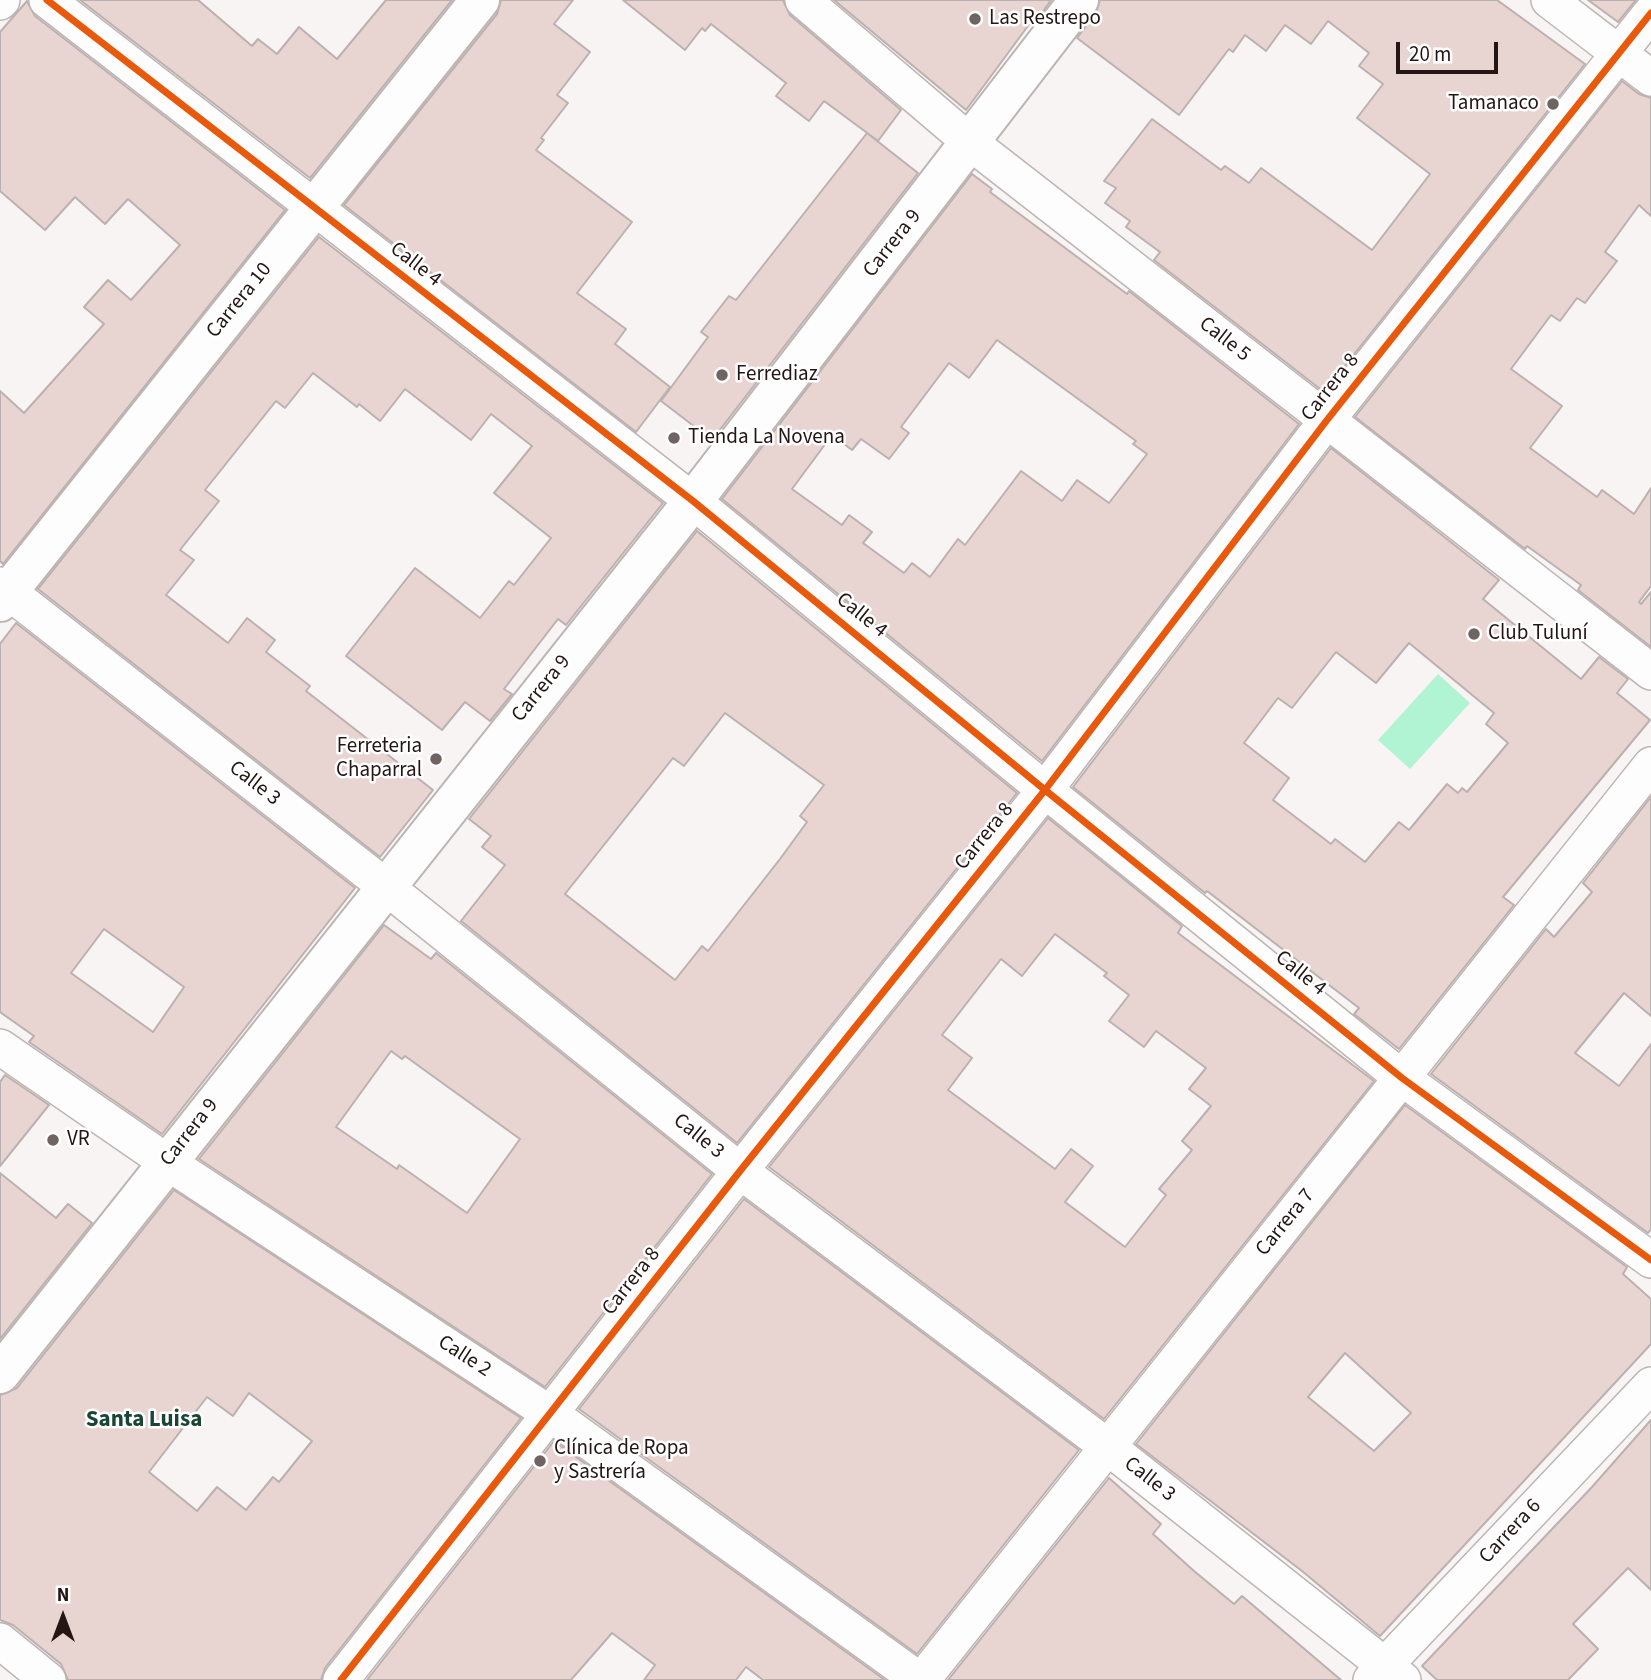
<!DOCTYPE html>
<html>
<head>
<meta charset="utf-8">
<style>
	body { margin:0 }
	#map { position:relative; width:1651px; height:1680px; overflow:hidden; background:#f9f4f4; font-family:"Source Sans 3",sans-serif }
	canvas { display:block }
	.north { position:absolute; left:28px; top:1582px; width:70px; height:70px; -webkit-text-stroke:5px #fff; paint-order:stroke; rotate:0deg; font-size:19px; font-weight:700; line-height:28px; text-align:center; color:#231614 }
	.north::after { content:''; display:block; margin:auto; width:24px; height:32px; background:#231614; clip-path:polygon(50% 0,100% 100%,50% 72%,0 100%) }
	.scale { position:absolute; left:1396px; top:42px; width:102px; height:32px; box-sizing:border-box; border:4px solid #231614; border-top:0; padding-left:9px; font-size:21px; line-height:24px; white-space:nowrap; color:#231614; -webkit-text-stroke:5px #fff; paint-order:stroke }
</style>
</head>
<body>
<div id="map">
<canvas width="1651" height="1680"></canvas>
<div class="north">N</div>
<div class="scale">20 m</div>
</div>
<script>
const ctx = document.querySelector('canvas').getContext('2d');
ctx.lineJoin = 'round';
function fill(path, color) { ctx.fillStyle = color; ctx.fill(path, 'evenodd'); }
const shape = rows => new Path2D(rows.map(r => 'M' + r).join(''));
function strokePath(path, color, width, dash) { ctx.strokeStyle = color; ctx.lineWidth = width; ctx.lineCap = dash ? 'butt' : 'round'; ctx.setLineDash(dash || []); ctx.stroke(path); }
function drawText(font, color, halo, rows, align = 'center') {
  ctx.font = font + ' "Source Sans 3",sans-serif'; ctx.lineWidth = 5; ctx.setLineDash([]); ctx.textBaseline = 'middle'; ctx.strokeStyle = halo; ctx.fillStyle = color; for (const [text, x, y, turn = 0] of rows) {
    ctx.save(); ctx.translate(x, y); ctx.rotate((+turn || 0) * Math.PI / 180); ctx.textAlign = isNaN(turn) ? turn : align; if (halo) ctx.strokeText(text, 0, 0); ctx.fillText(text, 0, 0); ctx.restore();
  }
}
fill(shape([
	[1438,674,1470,703,1410,769,1378,740]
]), '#b1f4d4');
const building = shape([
	[80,0,198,0,252,46,258,39,277,54,299,27,337,59,386,0,452,0,310,178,80,0],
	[501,0,573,0,554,24,590,52,557,95,568,103,541,138,544,140,536,150,632,222,577,293,626,329,615,344,670,387,636,432,344,205,497,14,501,0],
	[623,0,783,0,790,15,901,110,878,141,824,101,809,121,776,96,786,83,711,24,705,31,702,28,685,50,623,0],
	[834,0,1051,0,1042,13,1039,11,966,110,834,0],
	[1100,0,1497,0,1585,64,1324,392,1154,260,1160,252,1126,227,1130,221,1105,203,1116,188,1104,181,1152,119,1221,170,1225,166,1249,183,1261,168,1372,250,1430,174,1357,118,1383,84,1359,66,1369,53,1328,21,1311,44,1285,25,1266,51,1245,35,1233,52,1229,49,1179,115,1077,38,1096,13,1100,0],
	[1588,0,1636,0,1618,22,1588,0],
	[27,1,35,16,285,210,3,564,0,561,0,391,24,413,104,324,84,307,108,280,131,300,180,245,128,199,105,224,75,197,45,230,0,191,0,32,27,1],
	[1622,81,1639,94,1651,98,1651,216,1639,205,1605,252,1617,261,1585,303,1577,298,1560,321,1551,315,1511,369,1562,406,1530,448,1597,497,1602,490,1634,514,1651,488,1651,586,1639,602,1641,604,1651,592,1651,647,1578,590,1581,585,1527,546,1525,549,1355,417,1622,81],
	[867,133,918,173,712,440,661,401,708,337,701,332,729,296,736,300,867,133],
	[972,174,992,189,990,192,1127,294,1129,291,1299,424,1042,761,722,499,972,174],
	[997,340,1136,441,1133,444,1147,454,1109,503,1077,480,1062,501,1021,471,965,545,958,539,930,577,912,563,904,573,863,543,872,532,849,515,842,525,792,489,832,435,852,450,861,439,889,459,909,433,901,427,949,363,969,378,997,340],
	[319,237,663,503,566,625,558,619,504,689,512,694,490,721,465,702,442,730,346,656,415,568,480,618,509,581,514,585,551,538,494,493,532,446,491,414,471,440,405,389,380,421,359,404,357,407,313,373,285,408,276,401,205,490,219,501,180,550,194,560,166,595,228,643,247,618,275,640,266,652,310,686,306,691,433,790,380,857,38,589,319,237],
	[1331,448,1499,580,1483,599,1581,679,1599,657,1628,679,1617,693,1650,720,1503,897,1514,905,1399,1049,1354,1014,1359,1008,1207,891,1205,893,1073,787,1331,448],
	[1409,643,1494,713,1486,724,1508,743,1467,792,1462,788,1458,793,1447,784,1409,830,1399,822,1365,862,1335,839,1331,844,1273,800,1289,778,1244,743,1278,698,1292,708,1336,652,1376,683,1409,643],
	[697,531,1017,793,737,1143,461,921,505,865,482,847,491,836,469,819,697,531],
	[725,713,824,785,800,816,807,822,780,859,708,951,702,946,675,980,565,894,673,758,684,766,725,713],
	[16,623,355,888,162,1134,29,1042,34,1036,0,1012,0,644,16,623],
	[104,929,184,987,153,1032,71,973,104,929],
	[1651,797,1651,1016,1624,993,1575,1053,1619,1086,1651,1044,1651,1229,1648,1233,1431,1074,1546,929,1554,937,1592,892,1583,883,1651,797],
	[1048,818,1182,926,1178,933,1374,1081,1104,1419,769,1167,1048,818],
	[1055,934,1107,973,1104,976,1129,995,1109,1021,1144,1047,1156,1031,1206,1068,1189,1089,1211,1106,1182,1141,1192,1150,1159,1189,1166,1195,1125,1247,1065,1202,1093,1166,1071,1149,1055,1169,948,1090,972,1058,942,1035,1001,959,1022,976,1055,934],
	[384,925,431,959,436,953,712,1174,545,1387,199,1159,384,925],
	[391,1051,402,1059,405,1056,520,1139,467,1213,399,1165,397,1169,336,1127,391,1051],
	[5,1075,49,1105,0,1166,0,1082,5,1075],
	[1405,1105,1627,1267,1623,1274,1651,1299,1651,1344,1380,1636,1302,1571,1136,1444,1405,1105],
	[1345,1353,1411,1413,1374,1451,1308,1397,1345,1353],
	[0,1173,56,1218,68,1204,92,1223,0,1339,0,1173],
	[174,1190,521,1418,325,1668,321,1680,68,1680,61,1664,13,1625,0,1620,0,1395,17,1388,174,1190],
	[249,1393,312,1441,279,1482,273,1477,246,1510,217,1487,197,1511,149,1472,207,1397,233,1416,249,1393],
	[744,1199,1079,1450,917,1654,579,1409,744,1199],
	[1651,1420,1651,1590,1628,1568,1573,1624,1598,1649,1568,1680,1437,1680,1422,1666,1592,1487,1651,1420],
	[554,1441,885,1680,763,1680,746,1667,736,1680,644,1680,655,1665,612,1633,571,1680,367,1680,554,1441],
	[1109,1478,1161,1524,1153,1534,1194,1571,1234,1604,1242,1596,1341,1680,948,1680,1109,1478]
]);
fill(building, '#e8d4d1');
strokePath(building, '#bab1b0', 2);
const street = shape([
	[47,0,693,501,1045,790,1402,1078,1651,1260],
	[803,0,971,143,1651,672],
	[1549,0,1651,78],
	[0,2,2,0],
	[0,585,385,886,740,1171,1108,1447,1403,1680],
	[0,1047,167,1162,552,1415,919,1680],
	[0,1641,48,1680],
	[341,1680,740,1171,1045,790,1327,420,1651,13],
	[922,1680,1651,765],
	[1371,1680,1651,1385]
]);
const secondary = shape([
	[0,602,480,0],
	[0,1374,693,501,1079,0]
]);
strokePath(street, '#bdb5b4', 38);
strokePath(secondary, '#bdb5b4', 42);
strokePath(street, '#fefdfd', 35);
strokePath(secondary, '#fefdfd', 38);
strokePath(shape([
	[47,0,693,501,1045,790,1402,1078,1651,1260],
	[341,1680,740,1171,1045,790,1327,420,1651,13]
]), '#e8590c', 7);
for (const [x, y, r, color] of [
	[975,19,7,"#6e6462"],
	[1553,104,7,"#6e6462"],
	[722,375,7,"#6e6462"],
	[674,438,7,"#6e6462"],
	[1474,634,7,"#6e6462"],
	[436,759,7,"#6e6462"],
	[53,1140,7,"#6e6462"],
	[540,1461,7,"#6e6462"]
]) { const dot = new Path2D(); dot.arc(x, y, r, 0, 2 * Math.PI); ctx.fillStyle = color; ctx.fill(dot); strokePath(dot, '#fff', 2.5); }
drawText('21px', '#231614', '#fff', [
	["Las Restrepo",989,19],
	["Tamanaco",1539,104,"right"],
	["Ferrediaz",736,375],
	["Tienda La Novena",688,438],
	["Club Tuluní",1488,634],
	["Ferreteria",422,747,"right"],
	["Chaparral",422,771,"right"],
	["VR",67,1140],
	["Clínica de Ropa",554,1449],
	["y Sastrería",554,1473]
], 'left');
drawText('21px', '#231614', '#fff', [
	["Carrera 9",893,244,-52],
	["Calle 4",415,265,38],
	["Carrera 10",240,301,-51],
	["Calle 5",1224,340,38],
	["Carrera 8",1331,388,-52],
	["Calle 4",861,616,39],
	["Carrera 9",542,689,-51],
	["Calle 3",254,784,38],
	["Carrera 8",985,837,-51],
	["Calle 4",1300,974,39],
	["Carrera 9",190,1133,-52],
	["Calle 3",698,1137,39],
	["Carrera 7",1286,1223,-51],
	["Carrera 8",632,1282,-52],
	["Calle 2",464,1357,33],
	["Calle 3",1149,1480,38],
	["Carrera 6",1511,1532,-47]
]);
drawText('bold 23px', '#194633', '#fff', [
	["Santa Luisa",144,1421]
]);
</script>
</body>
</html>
